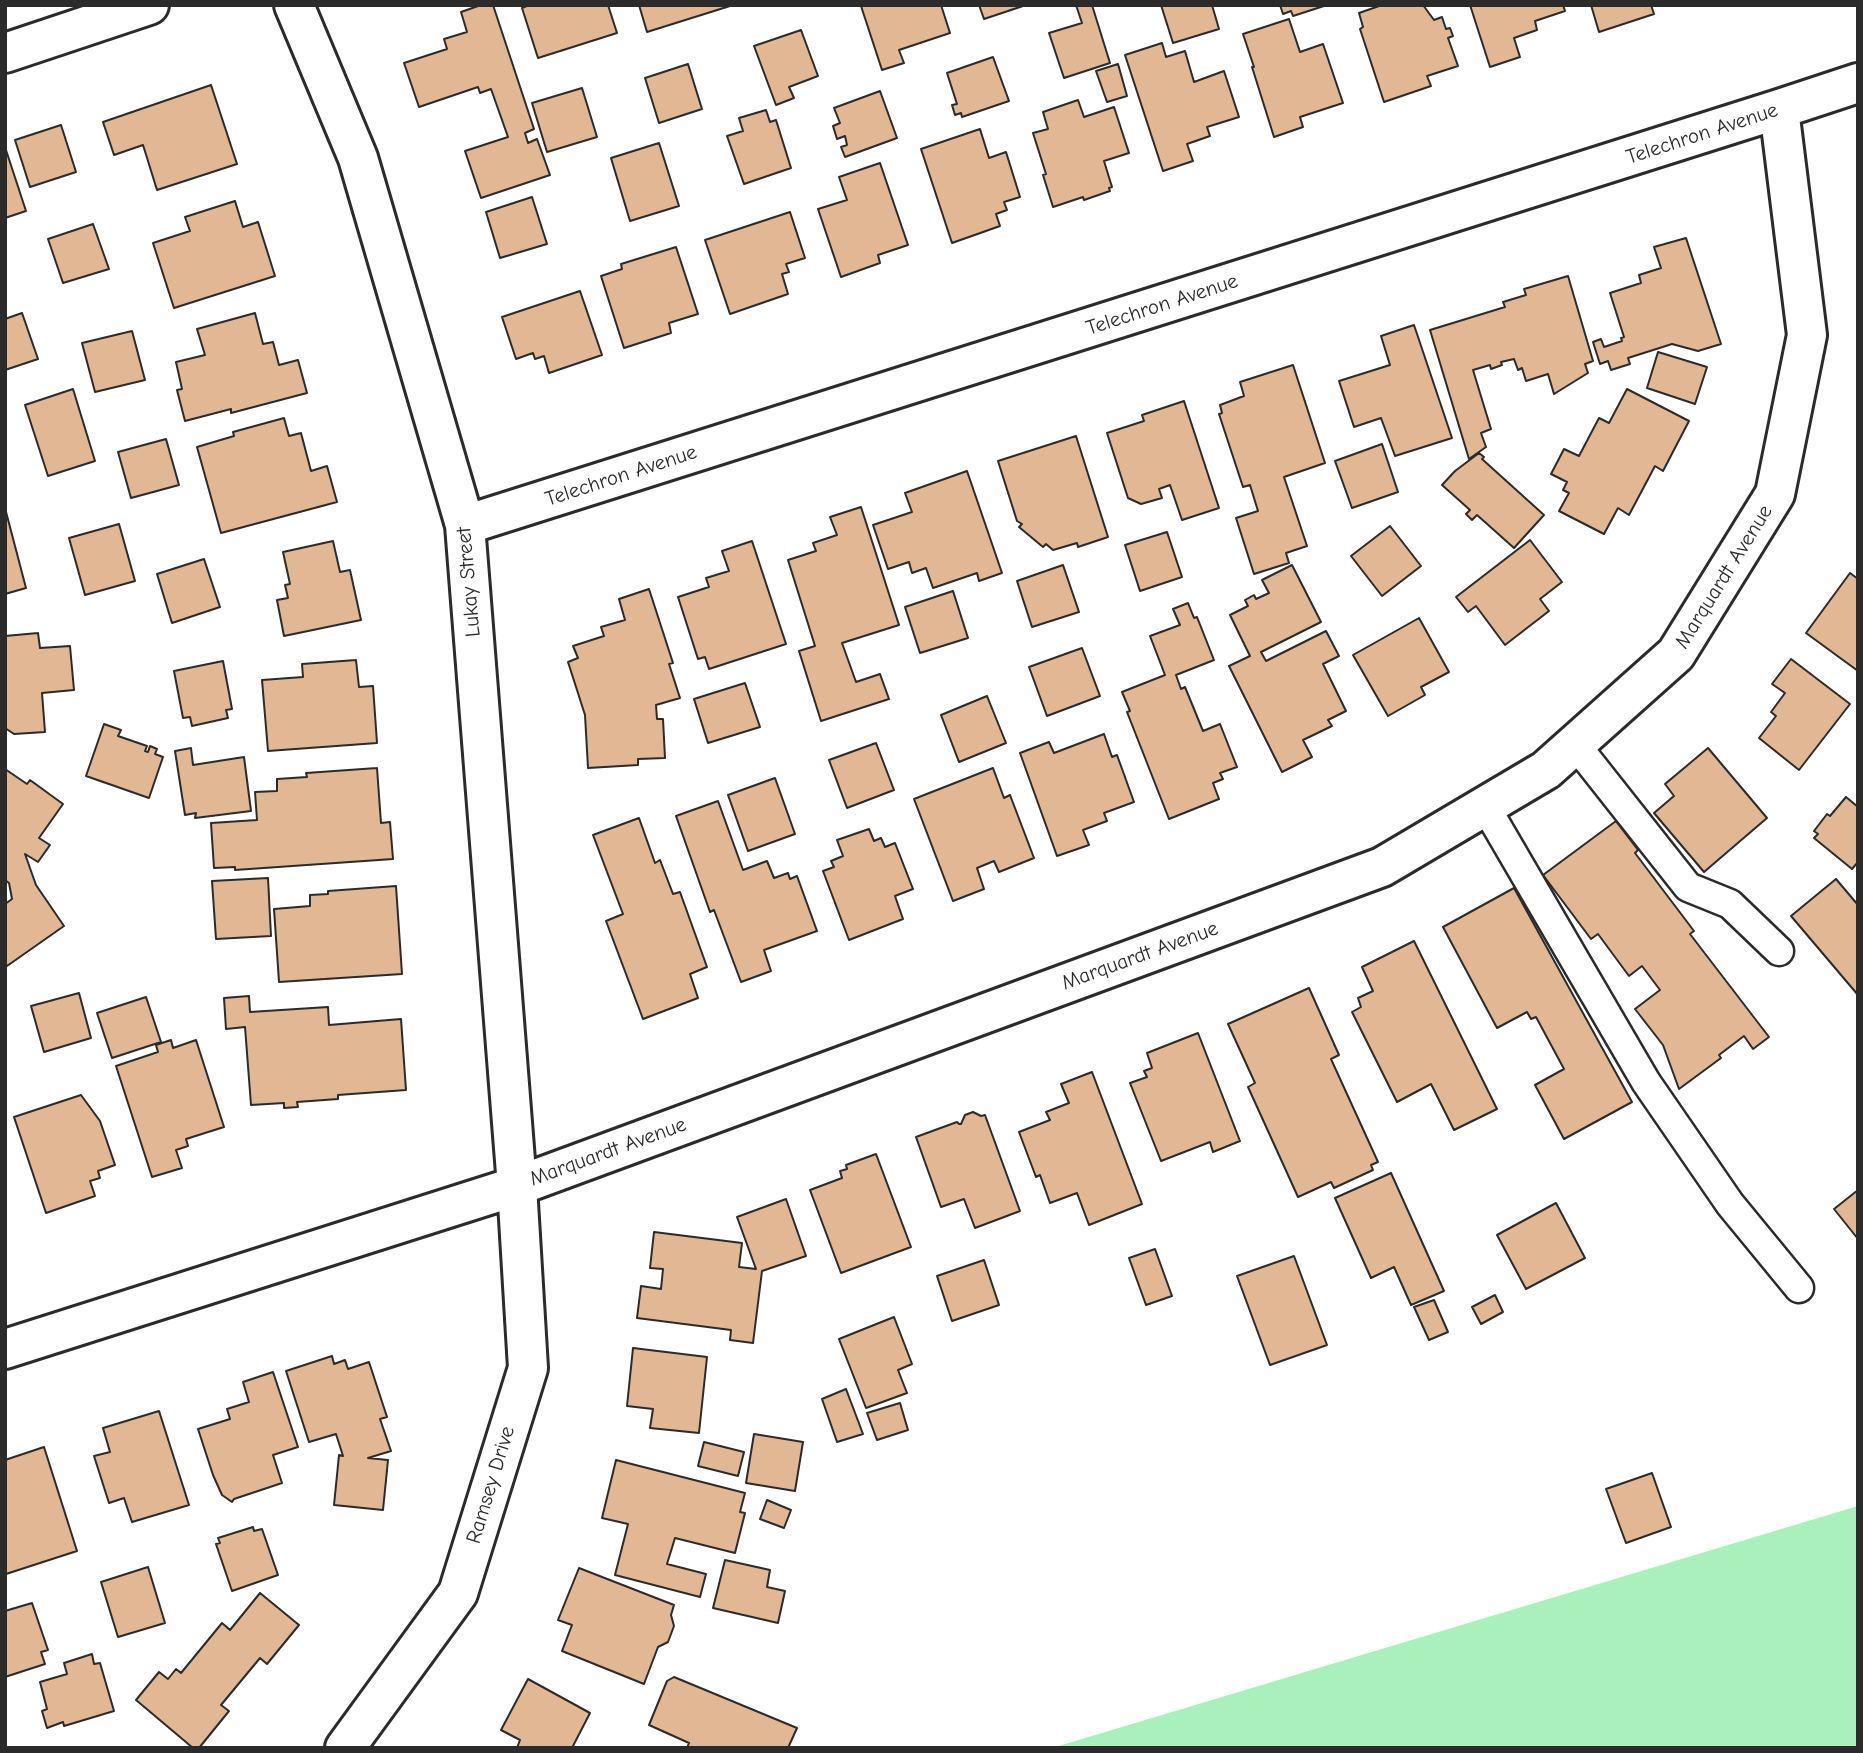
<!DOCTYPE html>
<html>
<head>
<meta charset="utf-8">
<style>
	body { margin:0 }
	#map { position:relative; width:1863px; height:1753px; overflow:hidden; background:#fff; font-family:"Comic Neue",sans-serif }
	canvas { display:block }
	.frame { position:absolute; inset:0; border:7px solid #2b2b2b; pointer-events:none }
</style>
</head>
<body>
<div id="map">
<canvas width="1863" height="1753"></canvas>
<div class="frame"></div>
</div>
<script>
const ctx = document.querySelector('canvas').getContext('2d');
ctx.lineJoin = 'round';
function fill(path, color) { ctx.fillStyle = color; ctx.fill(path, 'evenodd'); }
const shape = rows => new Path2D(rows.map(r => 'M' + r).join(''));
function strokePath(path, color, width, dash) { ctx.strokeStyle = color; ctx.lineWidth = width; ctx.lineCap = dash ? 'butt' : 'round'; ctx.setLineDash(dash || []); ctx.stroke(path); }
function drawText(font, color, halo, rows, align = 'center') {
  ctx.font = font + ' "Comic Neue",sans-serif'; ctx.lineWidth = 7; ctx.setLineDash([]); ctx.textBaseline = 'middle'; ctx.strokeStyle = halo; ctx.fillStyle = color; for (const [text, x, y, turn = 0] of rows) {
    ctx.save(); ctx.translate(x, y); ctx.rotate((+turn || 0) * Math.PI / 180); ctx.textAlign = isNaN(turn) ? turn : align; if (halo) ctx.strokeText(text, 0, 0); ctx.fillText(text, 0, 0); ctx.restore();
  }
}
fill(shape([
	[1858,1506,1858,1748,1052,1748]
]), '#a9f0bc');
const building = shape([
	[481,5,493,5,534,129,525,133,528,143,537,139,550,175,481,198,465,151,508,137,491,89,480,93,478,87,419,107,404,63,447,49,444,39,467,32,461,12,481,5],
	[529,5,608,5,617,33,538,58,522,8,529,5],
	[639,5,729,5,730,6,647,32,639,5],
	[941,5,950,33,899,50,904,63,882,70,861,6,941,5],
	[979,5,1026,5,984,19,979,5],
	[1076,5,1092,5,1110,63,1064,78,1049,33,1082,23,1076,5],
	[1161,5,1212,5,1219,29,1173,43,1161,5],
	[1280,5,1327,5,1293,16,1291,11,1283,14,1280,5],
	[1382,5,1423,5,1434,20,1442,17,1446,29,1450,28,1453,36,1448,38,1458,66,1427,76,1431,86,1384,102,1360,29,1363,27,1359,13,1382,5],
	[1470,5,1563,5,1565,11,1535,21,1537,30,1514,38,1520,57,1490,67,1470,5],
	[1591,5,1651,5,1654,14,1599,32,1591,5],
	[1289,19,1300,52,1323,44,1343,103,1300,117,1303,127,1274,137,1252,67,1254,67,1243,34,1289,19],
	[801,30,818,76,789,87,794,98,776,105,754,46,801,30],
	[1162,43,1166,57,1185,51,1194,82,1224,71,1239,117,1207,127,1210,136,1187,144,1193,161,1163,171,1125,55,1162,43],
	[993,57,1009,101,962,117,961,113,955,115,952,105,957,104,947,73,993,57],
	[688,64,702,109,659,123,645,78,688,64],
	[1118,64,1127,96,1107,102,1096,71,1118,64],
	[211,85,237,164,157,190,143,145,114,155,103,122,211,85],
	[582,88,597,137,547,152,532,103,582,88],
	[880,91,897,138,845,157,841,147,847,145,845,136,837,139,833,126,840,123,834,108,880,91],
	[1078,100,1084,117,1114,107,1129,153,1104,161,1112,187,1109,188,1110,191,1084,200,1083,197,1053,207,1043,175,1046,174,1033,133,1048,129,1043,112,1078,100],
	[766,110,770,122,776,120,791,168,744,184,727,136,743,131,739,118,766,110],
	[61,125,76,172,30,187,15,140,61,125],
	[980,129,989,158,1006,152,1020,197,1004,202,1007,210,996,214,1000,226,952,243,921,149,980,129],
	[659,143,679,206,630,221,611,158,659,143],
	[5,147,26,211,5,218,5,147],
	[880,163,908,245,878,255,880,263,841,277,818,209,847,200,839,177,880,163],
	[532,197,547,244,500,258,486,212,532,197],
	[235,201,243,227,258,222,275,276,174,308,153,243,190,231,185,217,235,201],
	[790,212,805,258,786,264,789,272,782,274,788,294,730,314,705,240,790,212],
	[93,224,109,269,63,283,48,239,93,224],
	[1686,238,1721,344,1698,351,1672,344,1628,358,1630,364,1611,370,1608,361,1600,364,1593,342,1601,339,1604,347,1622,341,1621,338,1624,337,1610,293,1641,283,1639,275,1661,268,1654,247,1686,238],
	[676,247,698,314,669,323,671,333,624,348,601,276,622,269,621,264,676,247],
	[1568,276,1593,361,1585,364,1588,373,1554,394,1548,374,1526,381,1522,368,1518,370,1514,359,1501,362,1502,365,1491,369,1490,365,1473,370,1491,429,1481,433,1486,447,1469,459,1430,330,1505,307,1503,302,1526,295,1524,289,1568,276],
	[580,291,602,355,549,373,544,356,535,359,533,353,516,359,502,317,580,291],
	[22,313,38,359,5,370,5,319,22,313],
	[255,313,263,344,273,342,279,365,298,360,307,393,231,413,231,409,185,421,177,390,182,389,176,362,205,355,197,329,255,313],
	[1414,325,1452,438,1395,456,1381,418,1354,427,1339,381,1390,365,1381,336,1414,325],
	[132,331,145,380,95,392,82,343,132,331],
	[1658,352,1707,367,1695,404,1647,388,1658,352],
	[1293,365,1325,463,1284,477,1307,546,1286,553,1289,563,1254,574,1236,518,1258,511,1250,485,1243,487,1219,414,1222,413,1220,405,1244,396,1240,382,1293,365],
	[73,389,95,461,48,476,25,405,73,389],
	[1627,389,1689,421,1663,471,1655,466,1629,515,1618,508,1604,534,1559,511,1569,493,1563,490,1567,482,1551,474,1564,449,1579,456,1599,418,1609,423,1627,389],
	[1184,401,1219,508,1182,520,1170,485,1159,489,1162,498,1141,504,1128,498,1107,433,1144,421,1142,415,1184,401],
	[284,418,289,436,301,433,311,471,327,466,337,502,221,533,197,447,234,436,233,432,284,418],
	[1076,436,1108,537,1078,547,1077,543,1053,550,1046,544,1043,547,1019,527,1022,524,1017,521,998,461,1076,436],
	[166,439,179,485,131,498,118,452,166,439],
	[1382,444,1398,492,1352,508,1335,461,1382,444],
	[1479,453,1484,457,1482,459,1544,515,1514,548,1477,515,1472,520,1466,514,1470,510,1442,485,1455,471,1479,453],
	[967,471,1002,573,979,581,977,573,933,588,926,568,912,573,909,562,888,569,873,525,912,512,905,493,967,471],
	[861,507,899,625,842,643,856,682,880,674,889,699,821,721,799,651,815,646,788,560,816,551,813,543,837,535,830,517,861,507],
	[5,508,26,588,5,594,5,508],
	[119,524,135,581,85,595,69,538,119,524],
	[1390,526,1421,566,1382,596,1351,556,1390,526],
	[1167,532,1182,577,1140,591,1125,545,1167,532],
	[1530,540,1562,582,1540,599,1549,611,1505,645,1476,606,1468,612,1456,597,1530,540],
	[333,541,340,572,350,570,361,620,284,636,277,600,288,598,285,585,290,584,283,552,333,541],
	[752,541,786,644,709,669,705,657,698,659,678,597,709,587,706,578,729,571,722,551,752,541],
	[204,559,220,607,172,623,157,574,204,559],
	[1063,565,1079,612,1032,627,1017,581,1063,565],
	[1292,565,1321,622,1261,652,1266,661,1326,631,1339,656,1323,664,1346,711,1328,720,1332,726,1303,740,1312,757,1282,772,1229,666,1250,656,1230,615,1248,606,1245,600,1254,595,1256,599,1269,593,1262,580,1292,565],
	[1850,573,1858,579,1858,671,1806,633,1850,573],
	[649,589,673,663,669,664,680,698,656,705,657,719,663,719,665,758,638,759,638,765,588,768,585,715,568,662,578,658,573,646,604,636,601,627,625,620,619,599,649,589],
	[953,591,968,638,920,653,905,607,953,591],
	[1188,603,1194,618,1197,617,1214,660,1176,675,1181,689,1185,687,1203,731,1220,724,1237,767,1220,773,1223,779,1213,783,1219,799,1169,819,1127,712,1130,711,1122,692,1165,675,1150,636,1180,625,1173,609,1188,603],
	[1419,618,1449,672,1421,687,1425,695,1388,716,1353,655,1419,618],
	[38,633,40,648,70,646,74,690,42,693,45,732,14,734,5,728,5,636,38,633],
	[1082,648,1100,696,1047,716,1029,667,1082,648],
	[1791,659,1850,704,1799,770,1759,738,1776,716,1771,712,1785,693,1772,684,1791,659],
	[356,660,359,687,373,686,377,743,268,751,262,680,303,677,302,664,356,660],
	[223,661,232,709,226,710,228,718,192,726,190,717,183,718,174,671,223,661],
	[745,683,760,727,708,743,694,699,745,683],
	[987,696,1006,743,959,762,941,715,987,696],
	[104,724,121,730,118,736,147,746,145,751,148,752,150,746,157,749,155,754,163,757,149,798,86,776,104,724],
	[1104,734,1112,757,1117,755,1134,802,1104,813,1107,821,1083,830,1089,845,1057,856,1020,753,1049,742,1054,753,1104,734],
	[876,743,894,790,847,808,829,760,876,743],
	[191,748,193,765,244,757,251,811,195,818,196,813,185,815,175,751,191,748],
	[1708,748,1767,818,1704,872,1654,813,1674,796,1665,784,1708,748],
	[377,768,381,823,390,822,393,859,235,870,235,867,214,868,211,823,257,820,255,792,277,791,277,779,307,777,306,773,377,768],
	[993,768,1004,798,1010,795,1034,858,999,872,994,861,977,868,984,889,953,901,914,799,993,768],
	[5,769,27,784,30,780,63,804,39,838,50,845,38,862,25,854,36,885,64,926,7,966,5,963,5,904,12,899,9,883,5,880,5,769],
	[775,778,795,834,748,851,728,795,775,778],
	[1846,797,1858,807,1858,862,1852,869,1814,838,1818,834,1814,831,1827,814,1830,816,1846,797],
	[718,801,743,870,767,861,774,878,788,873,790,879,797,876,817,931,764,950,771,971,741,982,714,910,710,912,676,816,718,801],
	[639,818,655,863,660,860,673,894,680,892,707,967,690,974,698,998,643,1019,606,921,623,914,593,835,639,818],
	[1616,821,1638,850,1635,853,1694,931,1690,934,1769,1037,1753,1049,1744,1036,1719,1055,1721,1058,1679,1089,1663,1045,1635,1009,1660,990,1642,966,1629,976,1598,934,1591,939,1543,875,1616,821],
	[869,829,874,841,881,838,885,847,895,843,913,889,895,896,903,919,849,940,823,871,834,867,831,861,843,856,837,840,869,829],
	[268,878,271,936,216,939,212,881,268,878],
	[1836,879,1858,905,1858,995,1791,916,1836,879],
	[396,886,402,974,279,982,274,909,310,906,310,895,328,894,328,891,396,886],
	[1514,888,1632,1102,1564,1139,1535,1085,1564,1069,1536,1017,1531,1019,1527,1012,1497,1028,1443,927,1514,888],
	[1414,941,1497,1109,1454,1130,1431,1084,1397,1102,1352,1012,1361,1007,1358,998,1373,991,1362,967,1414,941],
	[1309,988,1339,1055,1331,1059,1378,1162,1371,1165,1373,1170,1334,1188,1331,1182,1298,1197,1248,1087,1255,1083,1228,1024,1309,988],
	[79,993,91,1038,44,1052,31,1006,79,993],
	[249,996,250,1012,328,1007,329,1025,401,1019,406,1090,338,1095,338,1099,297,1102,298,1107,284,1108,284,1103,251,1105,245,1027,226,1029,224,998,249,996],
	[146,997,161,1042,112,1058,97,1013,146,997],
	[1198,1033,1240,1141,1213,1152,1210,1142,1161,1161,1130,1083,1147,1077,1144,1071,1152,1068,1147,1053,1198,1033],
	[171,1040,173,1048,196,1040,224,1127,186,1139,188,1146,176,1150,182,1168,152,1177,116,1066,158,1052,156,1045,171,1040],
	[1092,1072,1142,1204,1089,1225,1077,1193,1050,1203,1040,1175,1036,1177,1019,1132,1050,1120,1046,1112,1069,1103,1061,1084,1092,1072],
	[81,1095,100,1121,115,1165,98,1171,100,1178,90,1181,95,1196,46,1213,14,1117,81,1095],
	[973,1112,981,1116,985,1115,1020,1211,975,1228,964,1199,941,1207,916,1137,957,1122,959,1124,961,1124,965,1115,973,1112],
	[876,1154,911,1247,841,1273,810,1190,842,1178,840,1171,847,1169,846,1165,876,1154],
	[1391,1173,1444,1291,1411,1305,1394,1267,1371,1278,1335,1198,1391,1173],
	[1858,1190,1858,1239,1834,1209,1858,1190],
	[786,1199,806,1256,762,1271,753,1343,730,1340,731,1330,637,1318,641,1286,661,1289,663,1269,650,1268,654,1232,742,1243,739,1267,756,1269,737,1217,786,1199],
	[1556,1203,1585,1258,1526,1289,1497,1235,1556,1203],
	[1155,1249,1172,1296,1146,1305,1129,1258,1155,1249],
	[1294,1256,1327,1345,1270,1365,1237,1276,1294,1256],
	[984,1260,999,1305,952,1321,937,1276,984,1260],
	[1495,1295,1503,1312,1481,1324,1472,1307,1495,1295],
	[1434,1300,1448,1332,1429,1340,1414,1307,1434,1300],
	[894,1317,912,1364,898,1370,907,1393,866,1408,839,1339,894,1317],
	[633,1348,707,1357,699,1433,650,1428,653,1409,627,1406,633,1348],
	[332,1356,334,1364,345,1360,348,1369,369,1362,387,1417,380,1419,391,1451,368,1458,388,1460,383,1510,334,1505,339,1455,343,1456,336,1434,309,1442,286,1371,332,1356],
	[273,1372,298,1447,273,1455,282,1483,234,1499,232,1502,222,1495,213,1475,198,1429,230,1419,227,1409,249,1402,243,1382,273,1372],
	[846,1389,863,1434,837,1442,822,1399,846,1389],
	[900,1403,908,1430,877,1440,867,1413,900,1403],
	[159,1411,189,1505,132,1522,124,1498,109,1503,94,1456,110,1452,103,1428,159,1411],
	[754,1434,803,1442,795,1491,746,1483,754,1434],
	[704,1442,744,1452,738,1476,698,1466,704,1442],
	[44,1447,77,1551,6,1574,5,1460,44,1447],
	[616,1460,745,1493,740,1512,745,1513,735,1553,675,1538,667,1564,706,1574,700,1597,615,1575,628,1524,602,1518,616,1460],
	[1652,1473,1671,1527,1626,1543,1606,1489,1652,1473],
	[767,1500,791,1510,784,1528,760,1519,767,1500],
	[253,1527,254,1531,262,1529,278,1575,232,1591,216,1544,220,1543,218,1538,253,1527],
	[725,1560,770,1570,767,1587,785,1591,778,1623,713,1608,725,1560],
	[148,1567,165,1623,118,1637,101,1582,148,1567],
	[579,1568,674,1605,671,1615,674,1626,668,1642,658,1647,644,1684,562,1651,572,1625,558,1620,579,1568],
	[260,1593,299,1625,267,1664,260,1658,221,1705,229,1711,199,1748,193,1748,136,1700,159,1672,168,1679,176,1669,181,1673,222,1623,230,1630,260,1593],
	[32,1603,48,1650,41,1652,45,1664,5,1677,5,1611,32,1603],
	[92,1654,94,1664,100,1663,114,1711,64,1726,63,1722,47,1728,42,1711,47,1709,40,1682,67,1674,64,1663,92,1654],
	[674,1677,797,1728,788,1748,687,1748,689,1743,649,1725,667,1681,674,1677],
	[528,1679,590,1713,572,1748,517,1748,520,1740,501,1730,528,1679]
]);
fill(building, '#e2b793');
strokePath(building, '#2b2b2b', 2);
const service = shape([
	[1575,744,1688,887,1730,904,1779,951],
	[1485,806,1646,1082,1730,1204,1799,1288]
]);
const minor = shape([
	[294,5,358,158,465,525,517,1186,528,1368,458,1593,345,1748],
	[5,53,149,5],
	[465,525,1779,109,1858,83],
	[5,1349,517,1186,1382,867,1546,770,1676,654,1775,494,1807,335,1779,109]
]);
strokePath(service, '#2b2b2b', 33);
strokePath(minor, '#2b2b2b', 44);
strokePath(service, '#fff', 28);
strokePath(minor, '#fff', 38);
drawText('21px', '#2b2b2b', '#fff', [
	["Telechron Avenue",1702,134,-18],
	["Telechron Avenue",1162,305,-18],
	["Telechron Avenue",621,476,-18],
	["Marquardt Avenue",1724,577,-58],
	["Lukay Street",469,582,-95],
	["Marquardt Avenue",1140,956,-20],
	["Marquardt Avenue",608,1152,-20],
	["Ramsey Drive",491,1485,-73]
]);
</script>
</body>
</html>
